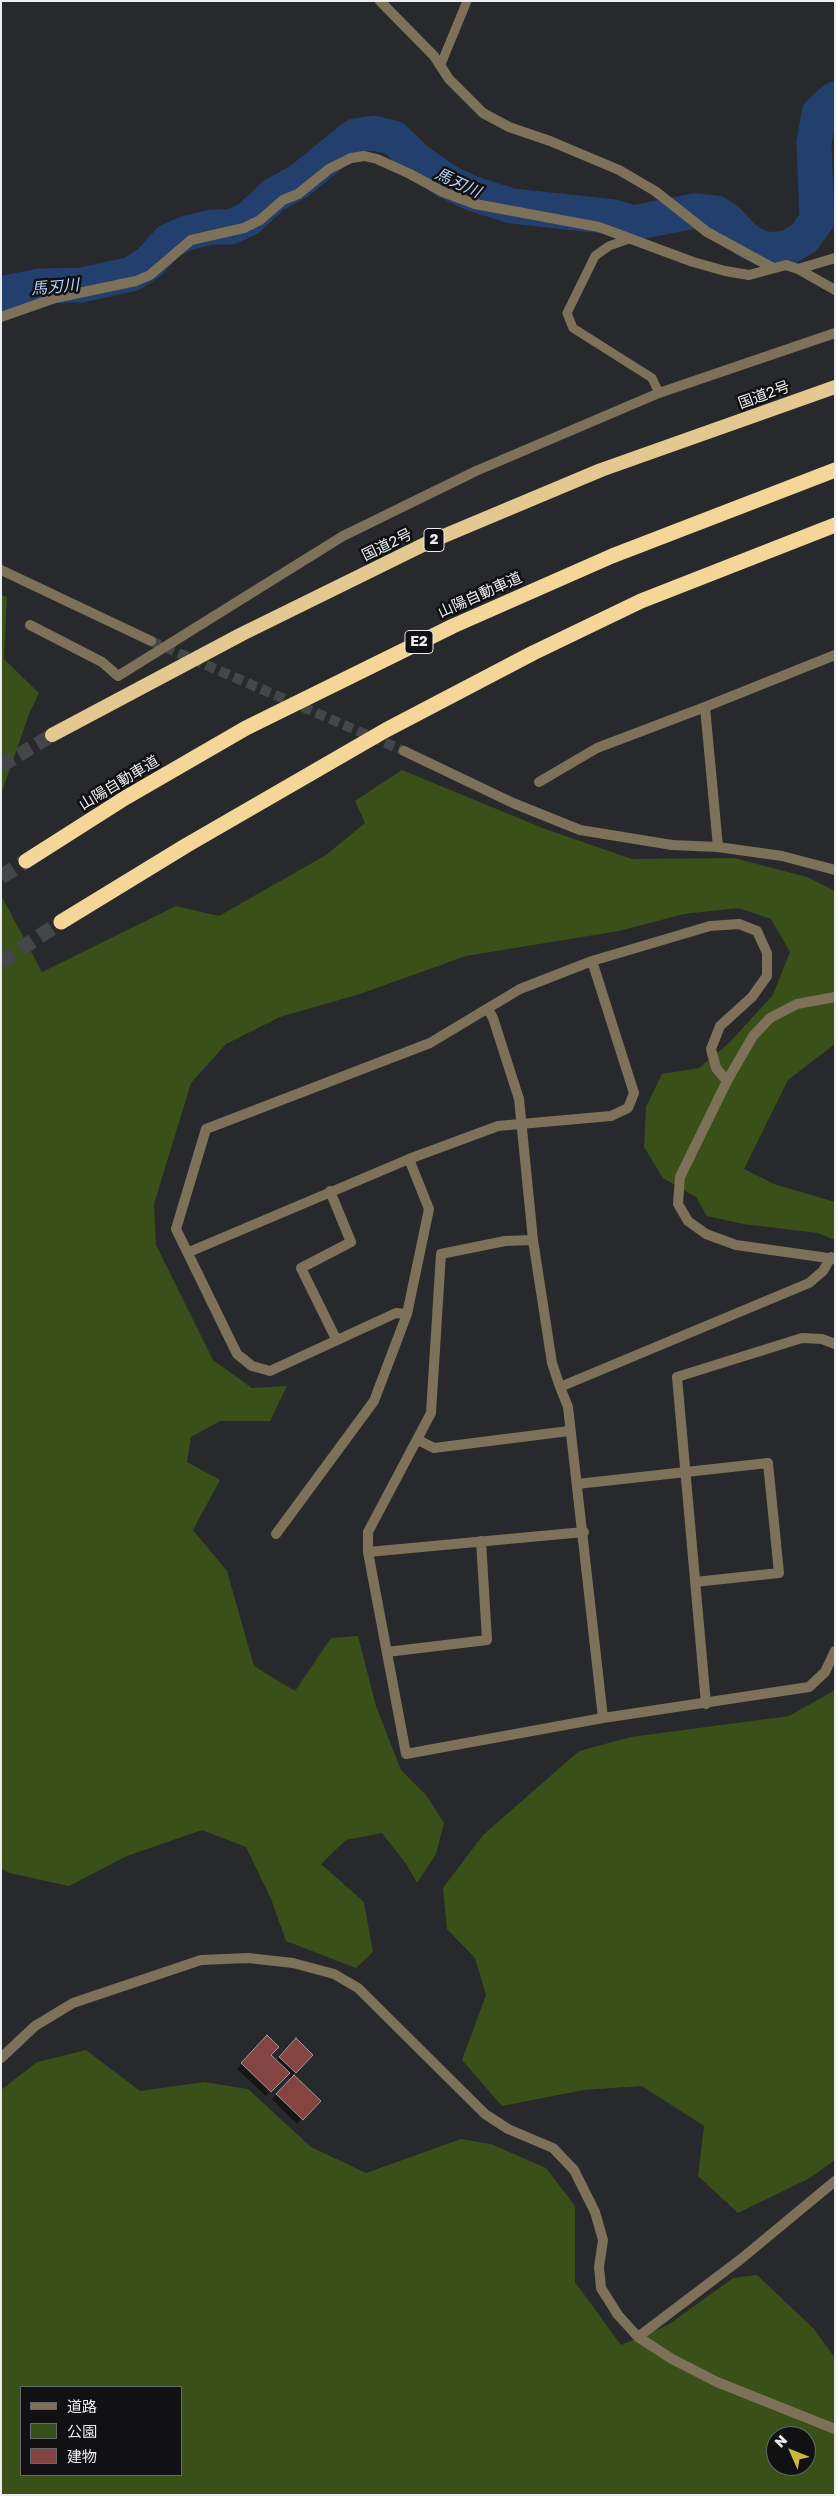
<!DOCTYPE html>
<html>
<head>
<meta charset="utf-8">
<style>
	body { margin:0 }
	#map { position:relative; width:836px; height:2496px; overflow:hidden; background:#27292c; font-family:"Golos Text","Noto Sans JP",sans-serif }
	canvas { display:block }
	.frame { position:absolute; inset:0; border:2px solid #eaecee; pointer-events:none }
	.legend { position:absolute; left:20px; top:2386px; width:162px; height:90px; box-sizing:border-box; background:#111113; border:1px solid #68696b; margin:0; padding:6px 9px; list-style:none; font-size:15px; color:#eaecee }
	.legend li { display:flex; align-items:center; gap:10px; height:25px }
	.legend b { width:25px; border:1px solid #68696b }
	.north { position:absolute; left:766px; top:2426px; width:50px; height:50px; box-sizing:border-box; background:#111113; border:1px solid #68696b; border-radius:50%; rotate:314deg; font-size:14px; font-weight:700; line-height:20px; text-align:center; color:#eaecee }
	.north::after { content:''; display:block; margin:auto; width:18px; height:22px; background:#cbba39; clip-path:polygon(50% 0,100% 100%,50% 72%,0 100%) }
</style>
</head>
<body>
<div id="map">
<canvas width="836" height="2496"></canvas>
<div class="frame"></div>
<ul class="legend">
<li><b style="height:6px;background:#7d7159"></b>道路</li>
<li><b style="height:14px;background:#395018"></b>公園</li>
<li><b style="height:14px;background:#844542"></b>建物</li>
</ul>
<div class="north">N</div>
</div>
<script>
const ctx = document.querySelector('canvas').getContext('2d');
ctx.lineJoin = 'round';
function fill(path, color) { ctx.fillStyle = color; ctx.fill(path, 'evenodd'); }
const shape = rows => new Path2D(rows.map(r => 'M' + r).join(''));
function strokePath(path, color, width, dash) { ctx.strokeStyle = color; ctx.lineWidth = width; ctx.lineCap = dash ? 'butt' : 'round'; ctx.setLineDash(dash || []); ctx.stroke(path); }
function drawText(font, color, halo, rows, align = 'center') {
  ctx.font = font + ' "Golos Text","Noto Sans JP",sans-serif'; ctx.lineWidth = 5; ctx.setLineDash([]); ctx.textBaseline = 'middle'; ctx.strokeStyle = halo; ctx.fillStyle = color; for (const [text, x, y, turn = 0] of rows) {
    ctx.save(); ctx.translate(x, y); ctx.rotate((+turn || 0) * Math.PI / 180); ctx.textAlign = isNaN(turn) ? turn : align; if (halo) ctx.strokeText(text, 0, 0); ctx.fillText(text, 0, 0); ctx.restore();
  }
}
fill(shape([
	[1,595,7,597,4,659,39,693,29,714,1,795],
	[402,770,545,829,632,859,734,858,807,877,835,891,835,1044,788,1080,744,1169,774,1184,835,1202,835,1240,818,1233,743,1224,707,1216,696,1197,663,1178,644,1147,646,1107,662,1074,699,1068,730,1042,773,995,790,952,771,919,739,908,684,914,619,931,466,956,360,994,280,1017,226,1044,191,1083,154,1204,156,1245,213,1360,252,1388,287,1386,270,1421,220,1421,191,1437,187,1462,220,1480,193,1530,227,1571,254,1666,295,1691,331,1638,358,1636,376,1706,401,1770,426,1795,444,1823,436,1854,417,1883,407,1865,382,1833,346,1840,321,1864,364,1902,373,1952,356,1968,286,1941,271,1899,246,1847,202,1830,127,1856,69,1886,9,1873,1,1868,1,895,42,972,176,906,219,916,326,855,365,823,355,801],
	[835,1690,835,2160,810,2178,738,2213,698,2176,704,2126,642,2086,584,2090,502,2106,462,2060,486,1995,475,1958,447,1929,443,1888,483,1835,579,1751,631,1737,789,1716],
	[86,2050,140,2091,204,2082,248,2089,311,2147,366,2173,461,2139,491,2144,546,2168,575,2206,575,2282,621,2345,668,2325,733,2278,757,2275,814,2329,835,2358,835,2495,1,2495,1,2090,37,2062],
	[21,2387,181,2387,181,2475,21,2475],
	[776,2436,806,2436,806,2466,776,2466]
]), '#395018');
fill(shape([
	[267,2037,269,2055,276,2061,296,2040,312,2055,292,2075,319,2101,297,2124,272,2099,292,2079,287,2074,266,2096,237,2069]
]), '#0007');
strokePath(shape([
	[1,294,40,286,81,285,132,274,150,262,169,241,187,233,212,227,231,227,248,219,274,195,298,182,355,136,374,133,394,138,419,162,448,182,471,193,512,206,614,217,633,223,695,211,716,213,727,220,747,241,766,250,787,248,804,238,817,220,814,144,819,113,835,99]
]), '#233f6d', 35);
const building = shape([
	[267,2035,279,2047,271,2055,290,2073,271,2092,241,2063,267,2035],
	[296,2038,313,2055,296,2073,279,2057,296,2038],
	[294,2075,321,2101,303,2120,276,2094,294,2075]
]);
fill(building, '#844542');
strokePath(building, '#9f9998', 1);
strokePath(shape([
	[151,641,404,751]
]), '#444649', 10, [10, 5]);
strokePath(shape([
	[1,766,52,735]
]), '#444649', 14, [14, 7]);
strokePath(shape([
	[1,877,26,861],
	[1,962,61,922]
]), '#444649', 15, [15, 8]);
strokePath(shape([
	[441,64,467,1],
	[629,239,609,246,595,256,567,313,573,328,652,378,659,393]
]), '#7d7159', 9);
strokePath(shape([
	[380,1,434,56,449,79,483,113,509,127,550,141,619,170,655,191,707,232,773,268],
	[798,269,835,258],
	[1,317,55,298,136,281,150,275,191,240,244,228,260,220,283,200,298,194,329,169,351,158,364,156,377,159,410,174,443,192,475,204,599,227,693,262,725,271,749,275,786,265,798,269,835,290],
	[1,570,151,641],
	[30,625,102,662,118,676,343,536,476,471,659,393,835,333],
	[404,751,513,803,580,830,672,845],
	[539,782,597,748,705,707],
	[718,847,705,707,835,655],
	[488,1009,493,1018,519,1099,533,1240,552,1363,560,1387],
	[330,1191,351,1242,301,1268,336,1339],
	[533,1240,505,1241,441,1254,431,1413,368,1532,368,1552,406,1754,603,1718,809,1687,825,1672,835,1651],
	[189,1252,409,1159,498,1126,611,1116,628,1108,634,1093,592,961],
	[407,1314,396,1313,270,1371,252,1366,237,1354,176,1229,206,1129,430,1043,520,989,592,961,710,926,739,924,757,931,767,953,767,976,752,997,720,1026,711,1049,716,1068,727,1081],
	[418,1440,434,1448,569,1431],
	[577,1484,768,1463,779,1573,695,1582],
	[276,1534,374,1401,407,1314,429,1209,409,1159],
	[368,1552,584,1532],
	[387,1652,487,1640,481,1541],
	[706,1704,677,1377,802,1338,822,1339,835,1344],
	[603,1718,568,1407,560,1387,809,1283,823,1271,831,1257],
	[1,2058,35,2026,73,2003,201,1960,248,1958,293,1963,334,1974,358,1988,485,2114,508,2129,553,2148,574,2170,595,2212,603,2240,599,2267,601,2288,618,2315,638,2337,672,2359,717,2382,835,2429],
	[638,2337,741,2259,835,2181]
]), '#7d7159', 10);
strokePath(shape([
	[672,845,718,847,782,856,835,870],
	[835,997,797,1004,770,1018,753,1036,727,1081,680,1177,678,1204,688,1221,706,1234,736,1245,835,1259]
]), '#7d7159', 10);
strokePath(shape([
	[52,735,242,634,427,543,601,470,835,387]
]), '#e3c88f', 14);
strokePath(shape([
	[26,861,125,798,246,728,453,626,612,556,835,470],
	[61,922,187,845,386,730,533,653,641,601,835,525]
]), '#f4d798', 15);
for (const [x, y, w] of [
	[434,540,20],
	[419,642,28]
]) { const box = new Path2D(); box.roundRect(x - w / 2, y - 11.5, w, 23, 4); ctx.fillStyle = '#111113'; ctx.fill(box); strokePath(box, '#eaecee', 1); }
drawText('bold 14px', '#eaecee', null, [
	["2",434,540],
	["E2",419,642]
]);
drawText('15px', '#eaecee', '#111113', [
	["国道2号",764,395,-20],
	["国道2号",387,545,-26],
	["山陽自動車道",480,595,-24],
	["山陽自動車道",119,783,-31]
]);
drawText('italic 16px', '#b6d2ff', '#111113', [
	["馬刃川",458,183,25],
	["馬刃川",55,287,-5]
]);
</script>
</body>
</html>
